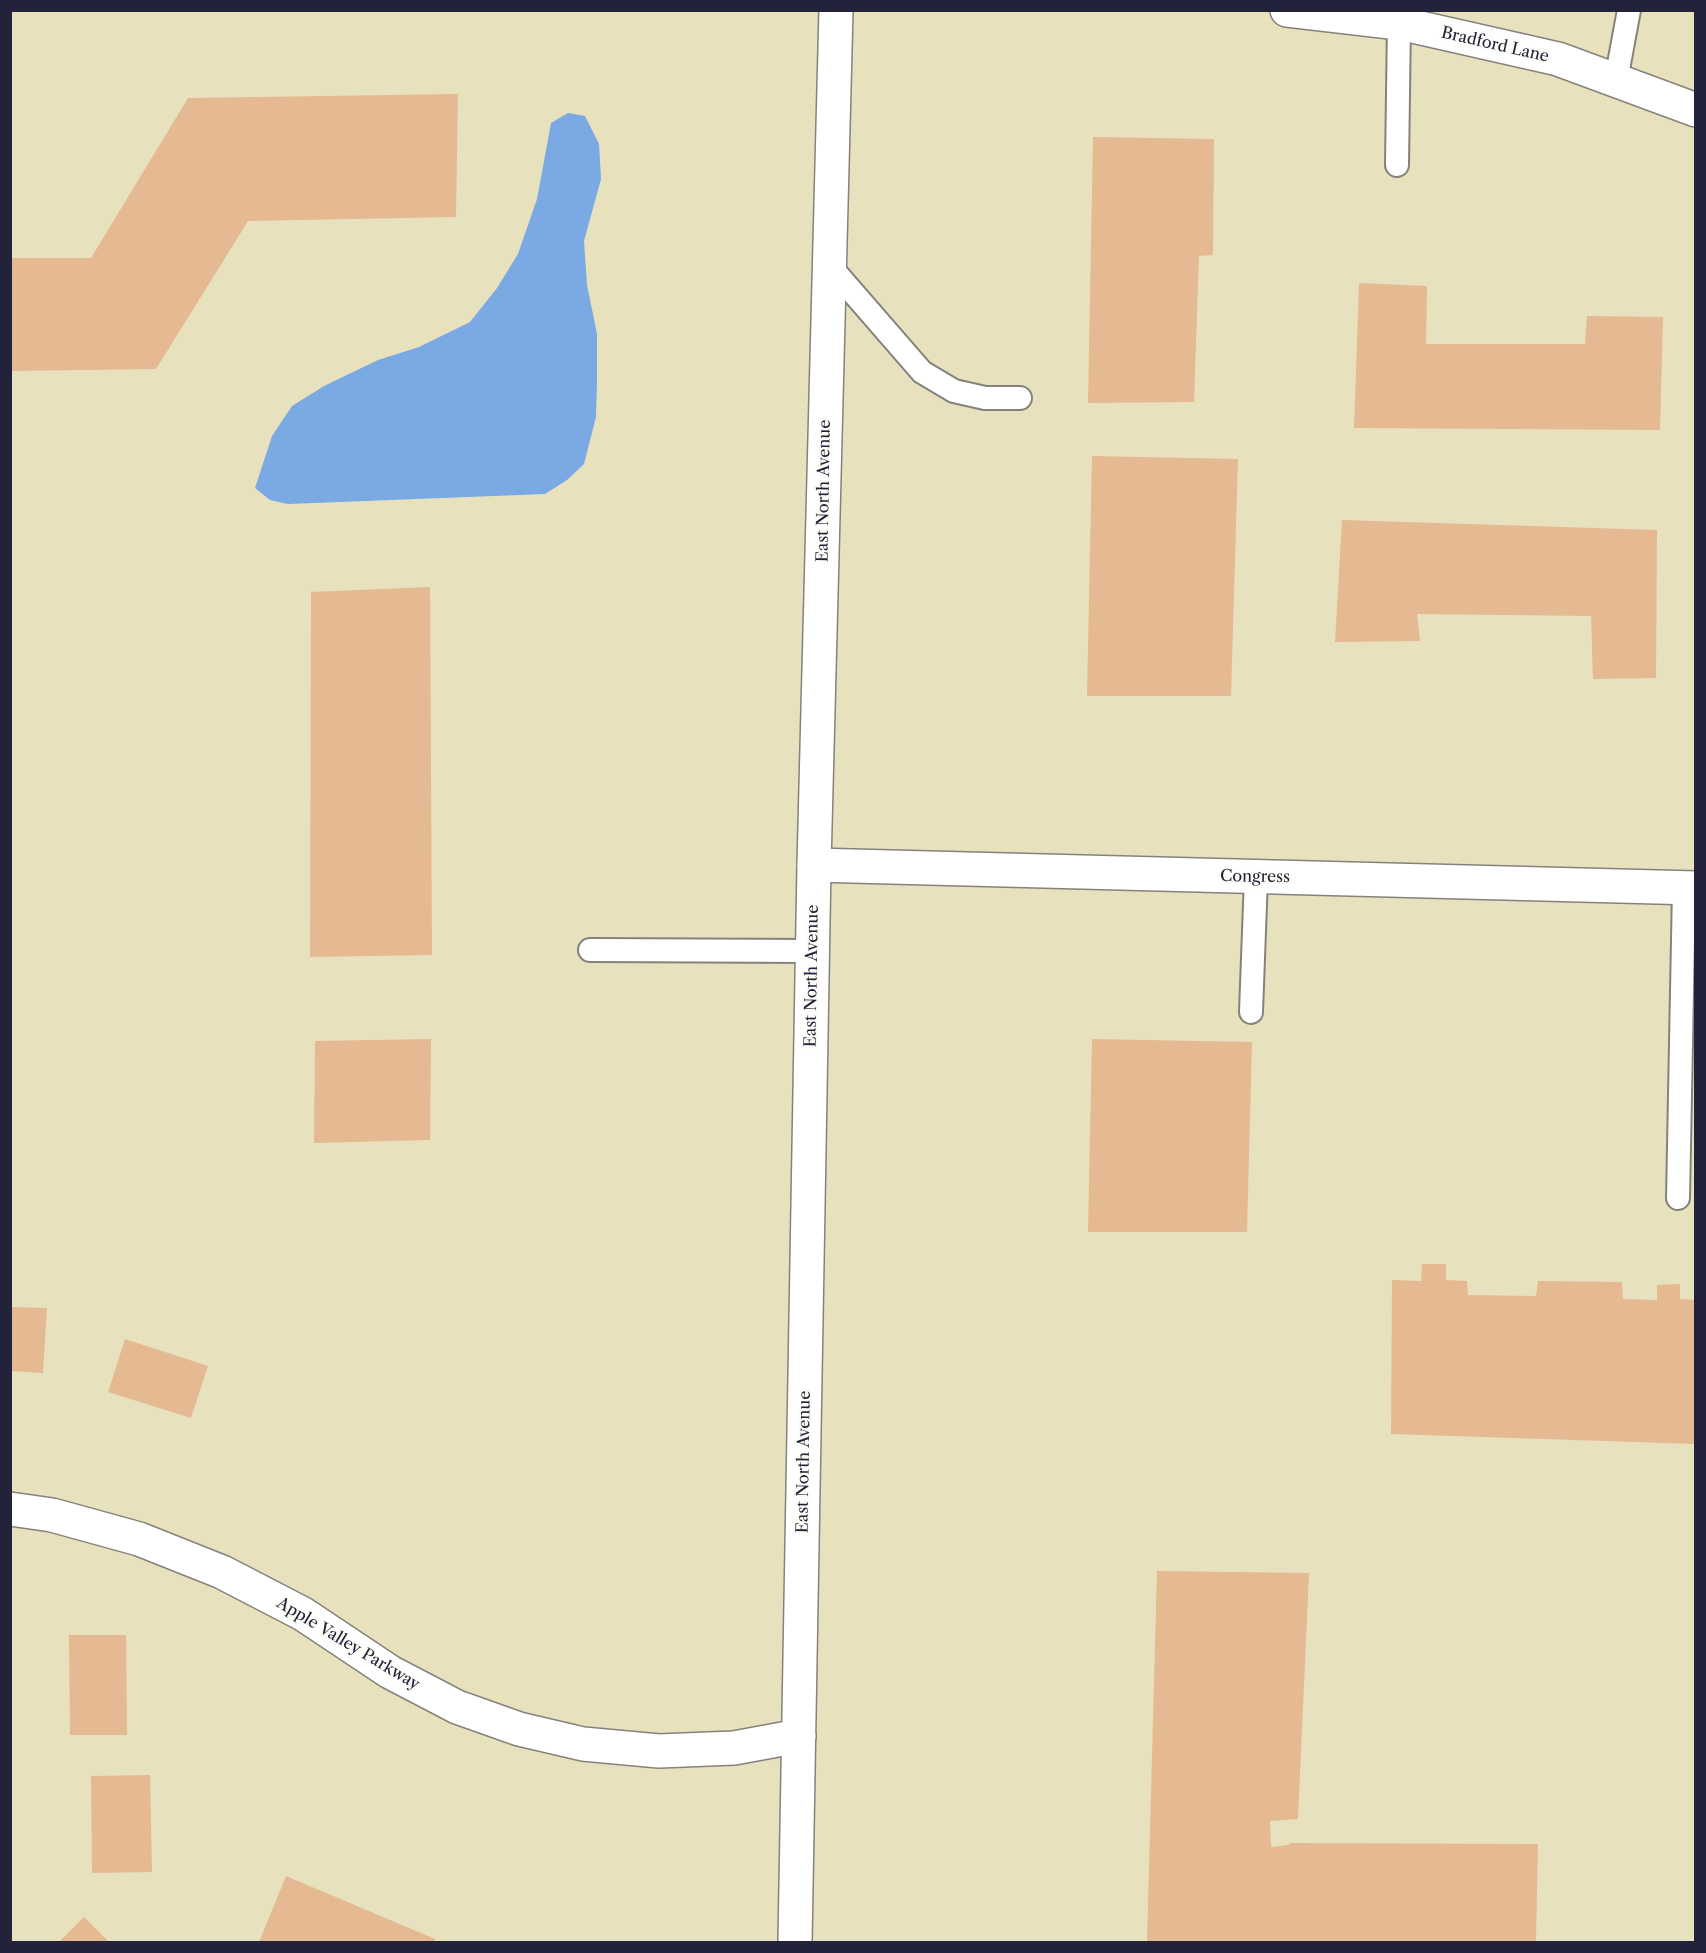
<!DOCTYPE html>
<html>
<head>
<meta charset="utf-8">
<style>
	body { margin:0 }
	#map { position:relative; width:1706px; height:1953px; overflow:hidden; background:#e8e1be; font-family:"Libre Caslon Text",serif }
	canvas { display:block }
	.frame { position:absolute; inset:0; border:12px solid #22223b; pointer-events:none }
</style>
</head>
<body>
<div id="map">
<canvas width="1706" height="1953"></canvas>
<div class="frame"></div>
</div>
<script>
const ctx = document.querySelector('canvas').getContext('2d');
ctx.lineJoin = 'round';
function fill(path, color) { ctx.fillStyle = color; ctx.fill(path, 'evenodd'); }
const shape = rows => new Path2D(rows.map(r => 'M' + r).join(''));
function strokePath(path, color, width, dash) { ctx.strokeStyle = color; ctx.lineWidth = width; ctx.lineCap = dash ? 'butt' : 'round'; ctx.setLineDash(dash || []); ctx.stroke(path); }
function drawText(font, color, halo, rows, align = 'center') {
  ctx.font = font + ' "Libre Caslon Text",serif'; ctx.lineWidth = 5; ctx.setLineDash([]); ctx.textBaseline = 'middle'; ctx.strokeStyle = halo; ctx.fillStyle = color; for (const [text, x, y, turn = 0] of rows) {
    ctx.save(); ctx.translate(x, y); ctx.rotate((+turn || 0) * Math.PI / 180); ctx.textAlign = isNaN(turn) ? turn : align; if (halo) ctx.strokeText(text, 0, 0); ctx.fillText(text, 0, 0); ctx.restore();
  }
}
fill(shape([
	[568,113,585,116,599,144,601,179,584,241,587,285,597,334,597,383,596,417,584,464,567,480,545,494,288,504,270,500,255,488,272,436,292,406,324,386,378,360,419,347,470,322,497,288,518,254,537,199,551,123]
]), '#7aa9e4');
fill(shape([
	[458,94,456,217,248,221,156,369,10,371,10,258,91,258,188,98],
	[1093,137,1214,139,1213,255,1199,256,1194,402,1088,403],
	[1359,283,1427,286,1426,344,1585,344,1587,316,1663,317,1660,430,1354,428],
	[1092,456,1238,459,1231,696,1087,696],
	[1342,520,1657,530,1656,678,1593,679,1591,616,1417,614,1420,641,1335,642],
	[430,587,432,955,310,957,311,592],
	[431,1039,430,1140,314,1143,315,1041],
	[1092,1039,1252,1042,1247,1232,1088,1232],
	[1422,1264,1446,1264,1446,1280,1467,1281,1468,1295,1536,1296,1538,1281,1622,1282,1623,1299,1657,1300,1657,1285,1680,1284,1680,1299,1696,1300,1696,1444,1391,1434,1392,1280,1421,1281],
	[10,1307,47,1308,43,1373,10,1371],
	[125,1339,208,1366,191,1418,108,1392],
	[1157,1571,1309,1573,1298,1819,1270,1821,1271,1847,1288,1845,1291,1843,1538,1844,1536,1942,1147,1942],
	[69,1635,126,1635,127,1735,70,1735],
	[150,1775,152,1872,92,1873,91,1776],
	[286,1876,435,1939,434,1942,259,1942],
	[84,1917,109,1942,59,1942]
]), '#e5b992');
const service = shape([
	[1616,80,1629,10],
	[1397,165,1399,23],
	[830,266,922,372,954,391,985,398,1020,398],
	[590,950,813,951],
	[1251,1012,1256,877],
	[1678,1198,1684,888]
]);
const minor = shape([
	[1287,10,1399,23,1558,59,1696,110],
	[814,865,1696,888],
	[10,1509,52,1515,139,1539,222,1572,303,1614,390,1672,457,1707,519,1729,583,1744,659,1751,734,1748,799,1736]
]);
const secondary = shape([
	[795,1942,814,865,836,10]
]);
strokePath(service, '#85827c', 26);
strokePath(minor, '#85827c', 36);
strokePath(secondary, '#85827c', 36);
strokePath(service, '#fff', 22);
strokePath(minor, '#fff', 33);
strokePath(secondary, '#fff', 33);
drawText('16px', '#22223b', '#fdfcf7', [
	["Bradford Lane",1495,45,13],
	["East North Avenue",824,491,-89],
	["Congress",1255,877,1],
	["East North Avenue",812,976,-89],
	["East North Avenue",804,1462,-89],
	["Apple Valley Parkway",348,1644,31]
]);
</script>
</body>
</html>
